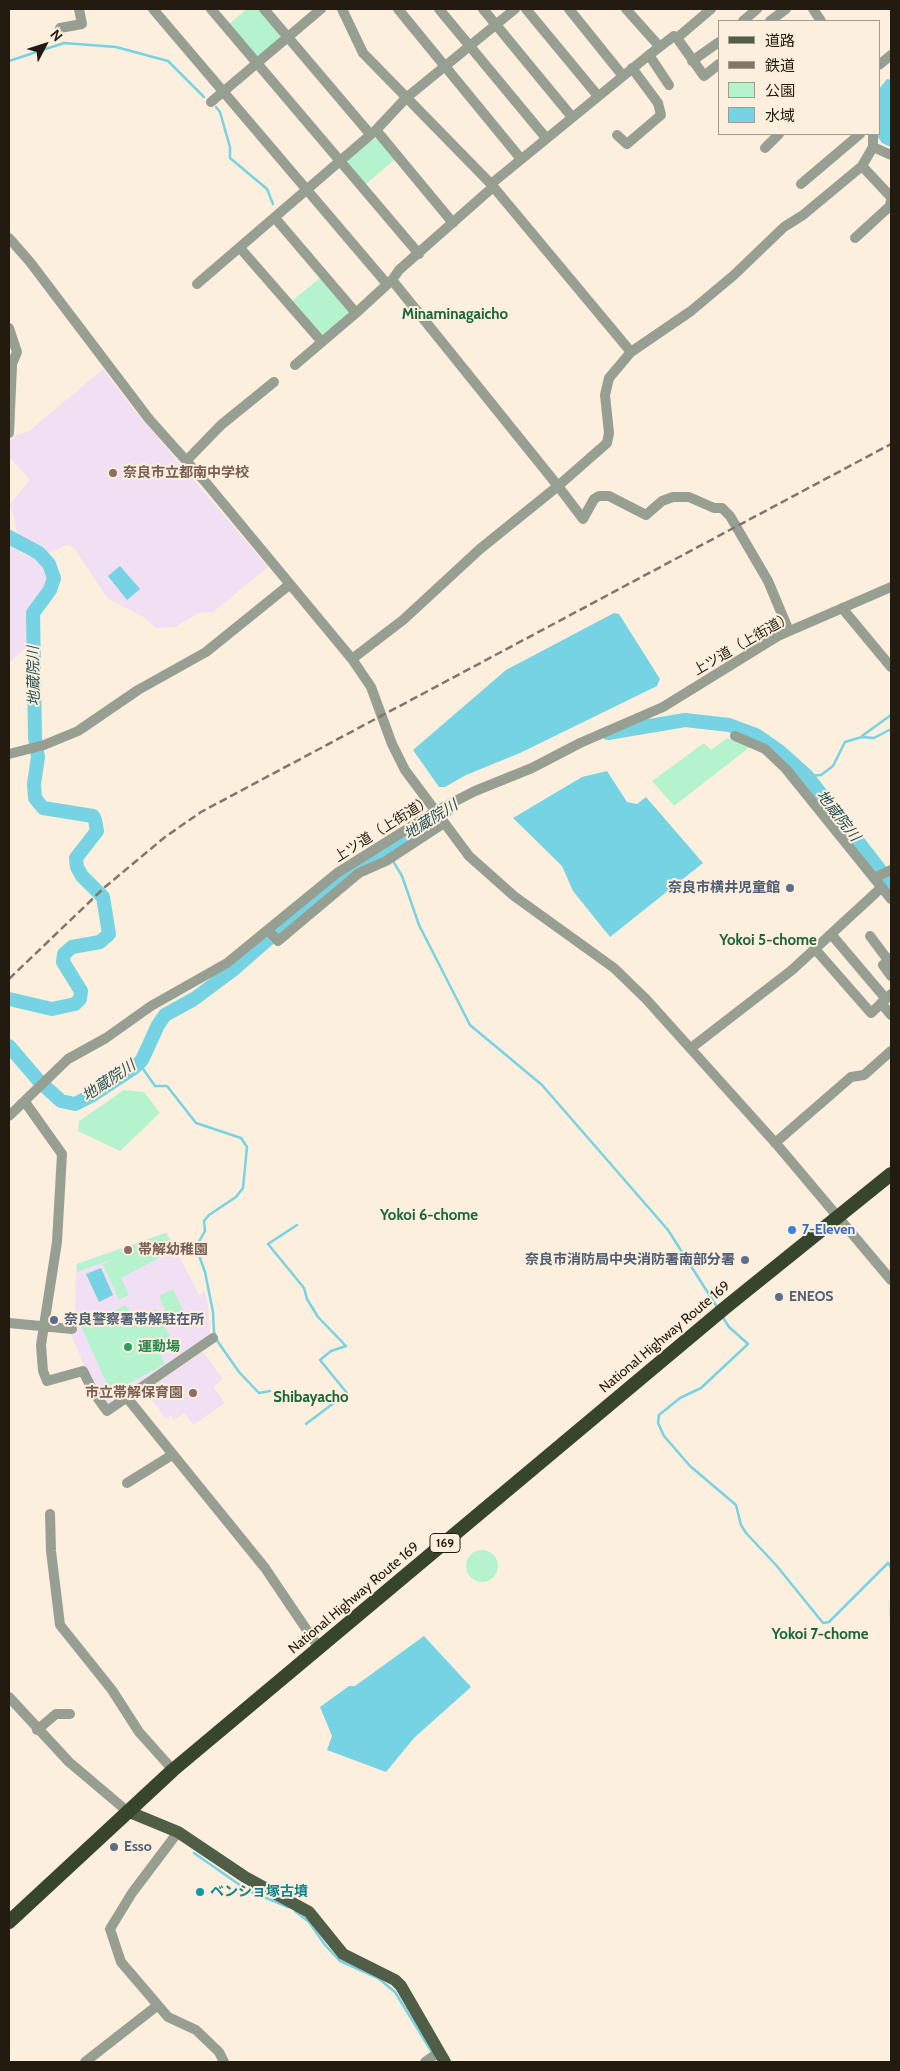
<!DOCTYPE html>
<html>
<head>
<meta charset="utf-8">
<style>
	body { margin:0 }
	#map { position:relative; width:900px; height:2071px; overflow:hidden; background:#fcefdd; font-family:Cabin,"Noto Sans JP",sans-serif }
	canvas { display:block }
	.frame { position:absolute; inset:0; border:10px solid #231b10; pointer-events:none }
	.legend { position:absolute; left:718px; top:20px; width:162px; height:115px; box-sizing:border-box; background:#fcefdd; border:1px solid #a59a8b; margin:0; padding:6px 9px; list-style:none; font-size:15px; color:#231b10 }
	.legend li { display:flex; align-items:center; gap:10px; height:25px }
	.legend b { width:25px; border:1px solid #a59a8b }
	.north { position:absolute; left:20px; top:20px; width:50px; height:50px; -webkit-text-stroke:4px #fcefdd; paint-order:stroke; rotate:50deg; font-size:14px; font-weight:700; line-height:20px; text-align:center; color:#231b10 }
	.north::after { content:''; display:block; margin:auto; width:18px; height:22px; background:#231b10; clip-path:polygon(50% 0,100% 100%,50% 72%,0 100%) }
</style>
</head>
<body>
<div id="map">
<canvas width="900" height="2071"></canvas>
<div class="frame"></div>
<ul class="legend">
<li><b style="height:6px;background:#505d47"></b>道路</li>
<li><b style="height:6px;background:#817769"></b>鉄道</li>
<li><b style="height:14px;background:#b5f3ce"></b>公園</li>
<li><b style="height:14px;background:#76d3e3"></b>水域</li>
</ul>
<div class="north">N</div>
</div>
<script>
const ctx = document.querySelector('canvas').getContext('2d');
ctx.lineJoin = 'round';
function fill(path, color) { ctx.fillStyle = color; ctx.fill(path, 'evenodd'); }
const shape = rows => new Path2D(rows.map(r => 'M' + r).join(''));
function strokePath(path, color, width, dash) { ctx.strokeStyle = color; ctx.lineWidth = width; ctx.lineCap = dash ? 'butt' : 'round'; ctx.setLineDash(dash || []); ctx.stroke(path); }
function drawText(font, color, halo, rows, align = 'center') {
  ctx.font = font + ' Cabin,"Noto Sans JP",sans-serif'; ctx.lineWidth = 4; ctx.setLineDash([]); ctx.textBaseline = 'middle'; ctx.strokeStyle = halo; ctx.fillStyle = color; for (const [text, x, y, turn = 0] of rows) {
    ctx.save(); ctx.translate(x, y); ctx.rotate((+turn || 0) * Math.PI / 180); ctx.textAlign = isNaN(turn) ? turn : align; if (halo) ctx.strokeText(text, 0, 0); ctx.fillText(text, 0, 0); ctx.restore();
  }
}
fill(shape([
	[103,369,135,411,268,567,213,612,199,613,175,627,156,628,142,616,108,599,74,548,66,545,47,554,21,547,10,504,30,480,9,457,9,443,16,435,29,431],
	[9,522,21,553,45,562,53,581,31,612,28,646,9,663],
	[167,1232,199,1295,204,1291,208,1304,210,1336,109,1407,96,1394,70,1332,75,1331,76,1264],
	[203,1352,223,1379,213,1387,225,1403,193,1425,184,1413,174,1420,171,1416,166,1419,145,1390]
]), '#f1e0f3');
fill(shape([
	[247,9,259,9,281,34,280,39,260,56,255,55,229,24],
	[371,138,378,139,395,159,365,185,348,164,348,159],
	[321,277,349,310,349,315,325,335,320,334,292,301],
	[727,738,750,747,674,806,652,781,704,743,711,750],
	[124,1090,144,1092,160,1113,120,1151,78,1131,79,1121],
	[166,1233,174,1250,121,1278,129,1295,119,1300,103,1264,113,1259,120,1274,113,1259,77,1272,77,1264],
	[173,1289,184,1313,173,1319,169,1311,166,1312,159,1296],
	[126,1305,134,1318,156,1309,173,1343,159,1352,165,1364,111,1393,81,1326],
	'466 1566a16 16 0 1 1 32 0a16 16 0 1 1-32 0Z'
]), '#b5f3ce');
fill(shape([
	[887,79,891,80,891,147,882,143,877,136,879,89],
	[120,566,140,589,127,600,108,576],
	[614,613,619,614,660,679,657,686,520,753,466,775,445,787,439,787,413,750,506,670],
	[607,771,627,802,637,804,646,797,703,863,610,937,573,891,562,866,513,818,582,777],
	[101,1268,113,1295,99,1302,86,1274],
	[424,1636,471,1687,414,1738,386,1772,327,1750,332,1736,320,1707,349,1686,355,1686]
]), '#76d3e3');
strokePath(shape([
	[9,61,64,43,116,47,168,61,204,97],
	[216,107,220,112,230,147,230,158,267,189,273,204],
	[862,736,891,715],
	[807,776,821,775,833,766,845,742,862,737,874,738,889,730,891,731],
	[385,850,389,856],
	[393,861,402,876,419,925,470,1025,542,1085,668,1230,717,1307],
	[139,1063,155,1086,167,1086,196,1123,241,1138,247,1147,243,1188,236,1197,209,1215,204,1221,205,1231,196,1247,205,1272,213,1312,214,1332,218,1342,239,1372,259,1393,270,1391],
	[297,1225,268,1244,304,1288,307,1299,318,1317,346,1346,331,1351,320,1360,347,1393,306,1424],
	[722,1316,729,1327,748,1344,701,1388,680,1398,659,1415,658,1423,664,1436,690,1466,736,1505,741,1525,746,1533,776,1565,823,1623,829,1622,888,1563,891,1567],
	[891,1601,891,1616],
	[194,1853,247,1890,288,1907],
	[295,1911,309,1922,325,1945,340,1961,378,1978,395,1992,433,2054]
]), '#76d3e3', 2.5);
strokePath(shape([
	[9,537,39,553,49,564,54,578,50,590,33,613,35,738,38,757,34,784,35,798,43,808,93,816,95,820,97,831,76,858,77,867,82,876,103,897,109,934,100,942,72,947,64,954,63,962,81,991,80,999,75,1004,52,1009,9,999],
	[608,733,685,720,729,725,756,735,779,751,807,776,891,884],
	[9,1046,39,1081,61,1101,75,1104,93,1095,134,1068,142,1060,158,1025,165,1015,194,999,233,970,332,883,432,821,449,808]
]), '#76d3e3', 14);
strokePath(shape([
	[153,9,387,284],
	[211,9,419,254],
	[264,9,370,134],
	[342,9,363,53,491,184,631,352],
	[398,9,521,159],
	[439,9,546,138],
	[483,9,572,117],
	[526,9,598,96],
	[569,9,623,76],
	[626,9,659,46],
	[813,9,821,21],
	[743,21,757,9],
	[770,21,786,9],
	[60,28,82,24,79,9],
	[677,38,704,76,719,64],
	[649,55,669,85],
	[692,61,719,42],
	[879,65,891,55],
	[211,102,321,9],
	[376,130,453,223],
	[617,135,627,144,661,115,658,103,632,68],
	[873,147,891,155],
	[765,148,779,134],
	[862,166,891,197],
	[491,184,649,55,674,36,677,38,711,9],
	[801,184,860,134],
	[275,218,356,313],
	[9,238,30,262,149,419,207,484,352,659,371,687,392,744,405,770,469,856,514,896,614,968,646,999,779,1147,891,1280],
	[855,238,890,206,891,200],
	[240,248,322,342],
	[392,280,558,486,607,443,609,433,605,395,609,378,631,352,691,311,734,275,784,227,803,215,862,166,873,147,873,134],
	[197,284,376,130,406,98,515,9],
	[9,328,17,352,9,371],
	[295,365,356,313,392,280,399,270,493,187],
	[9,433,12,366],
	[190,457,221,425,274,382],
	[842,608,891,667],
	[352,659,403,620,480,549,558,486,583,519,594,499,599,496,609,496,646,515,662,501,673,497,689,497,714,508,722,508,730,516,768,581,789,631],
	[735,736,765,749,786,769,891,899],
	[9,754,44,745,78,731,138,690,206,652,289,585],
	[874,878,891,870],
	[269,931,278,941,359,873,386,861,444,823],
	[831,934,886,999],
	[870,936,888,960],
	[815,949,871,1013,891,994],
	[891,958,883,965,891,976],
	[881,1003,891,1015],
	[691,1048,792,970,882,887],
	[25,1102,62,1154,57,1242,41,1345,43,1371,47,1381,83,1371,94,1393,107,1411,213,1338],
	[9,1116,68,1059,106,1038,151,1006,227,963,337,873,436,811,475,791,532,768,580,743,663,707,778,636,891,587],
	[775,1143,851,1077,864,1075,891,1051],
	[9,1323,72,1329],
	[128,1399,265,1568,319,1648],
	[127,1483,172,1455],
	[50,1514,51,1551,60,1625,112,1690,139,1732,173,1770],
	[9,1697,69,1762,127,1811],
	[37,1730,56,1714,70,1714],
	[178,1832,132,1893,110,1929,121,1962,168,2017,196,2030,219,2052,224,2062],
	[85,2062,158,2005],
	[425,2062,439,2052]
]), '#979f93', 10);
strokePath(shape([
	[127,1811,178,1832,245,1877,309,1912,343,1954,395,1980,401,1986,445,2062]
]), '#505d47', 12);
strokePath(shape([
	[9,1922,173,1770,726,1307,891,1174]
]), '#37452d', 14);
strokePath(shape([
	[9,979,105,887,165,837,201,812,891,444]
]), '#817769', 2.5, [8, 4]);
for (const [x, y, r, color] of [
	[113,473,5,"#8d6e63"],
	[790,888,5,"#5c6f8a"],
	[792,1230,5,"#3f7fe0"],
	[128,1250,5,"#8d6e63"],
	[745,1260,5,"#5c6f8a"],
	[779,1297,5,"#5c6f8a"],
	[54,1320,5,"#5c6f8a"],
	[128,1347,5,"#2e9e5b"],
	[193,1393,5,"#8d6e63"],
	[114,1847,5,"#5c6f8a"],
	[200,1892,5,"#0f9aa8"]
]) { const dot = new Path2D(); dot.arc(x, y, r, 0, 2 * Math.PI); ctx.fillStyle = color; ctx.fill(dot); strokePath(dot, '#fcefdd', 2); }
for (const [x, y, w] of [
	[445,1543,30]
]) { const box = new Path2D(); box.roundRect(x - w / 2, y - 9.5, w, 19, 4); ctx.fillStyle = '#fcefdd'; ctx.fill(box); strokePath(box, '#231b10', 1); }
drawText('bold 12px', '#231b10', null, [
	["169",445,1543]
]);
drawText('bold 14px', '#785e54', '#fcefdd', [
	["奈良市立都南中学校",123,473],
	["帯解幼稚園",138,1250],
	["市立帯解保育園",183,1393,"right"]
], 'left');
drawText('14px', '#231b10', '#fcefdd', [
	["上ツ道（上街道）",743,644,-30],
	["上ツ道（上街道）",383,829,-32],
	["National Highway Route 169",665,1337,-40],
	["National Highway Route 169",354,1598,-40]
]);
drawText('bold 14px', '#4e5e75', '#fcefdd', [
	["奈良市横井児童館",780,888,"right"],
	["奈良市消防局中央消防署南部分署",735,1260,"right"],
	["ENEOS",789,1297],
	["奈良警察署帯解駐在所",64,1320],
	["Esso",124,1847]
], 'left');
drawText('bold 14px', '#366cbe', '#fcefdd', [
	["7-Eleven",802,1230]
], 'left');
drawText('bold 14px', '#27864d', '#fcefdd', [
	["運動場",138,1347]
], 'left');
drawText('bold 14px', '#0d838f', '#fcefdd', [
	["ベンショ塚古墳",210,1892]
], 'left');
drawText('bold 15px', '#1a653a', '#fcefdd', [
	["Minaminagaicho",455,315],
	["Yokoi 5-chome",768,941],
	["Yokoi 6-chome",429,1216],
	["Shibayacho",311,1398],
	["Yokoi 7-chome",820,1635]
]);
drawText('italic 15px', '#28535a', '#fcefdd', [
	["地蔵院川",34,676,-91],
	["地蔵院川",838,816,52],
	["地蔵院川",431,820,-32],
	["地蔵院川",109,1081,-34]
]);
</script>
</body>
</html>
